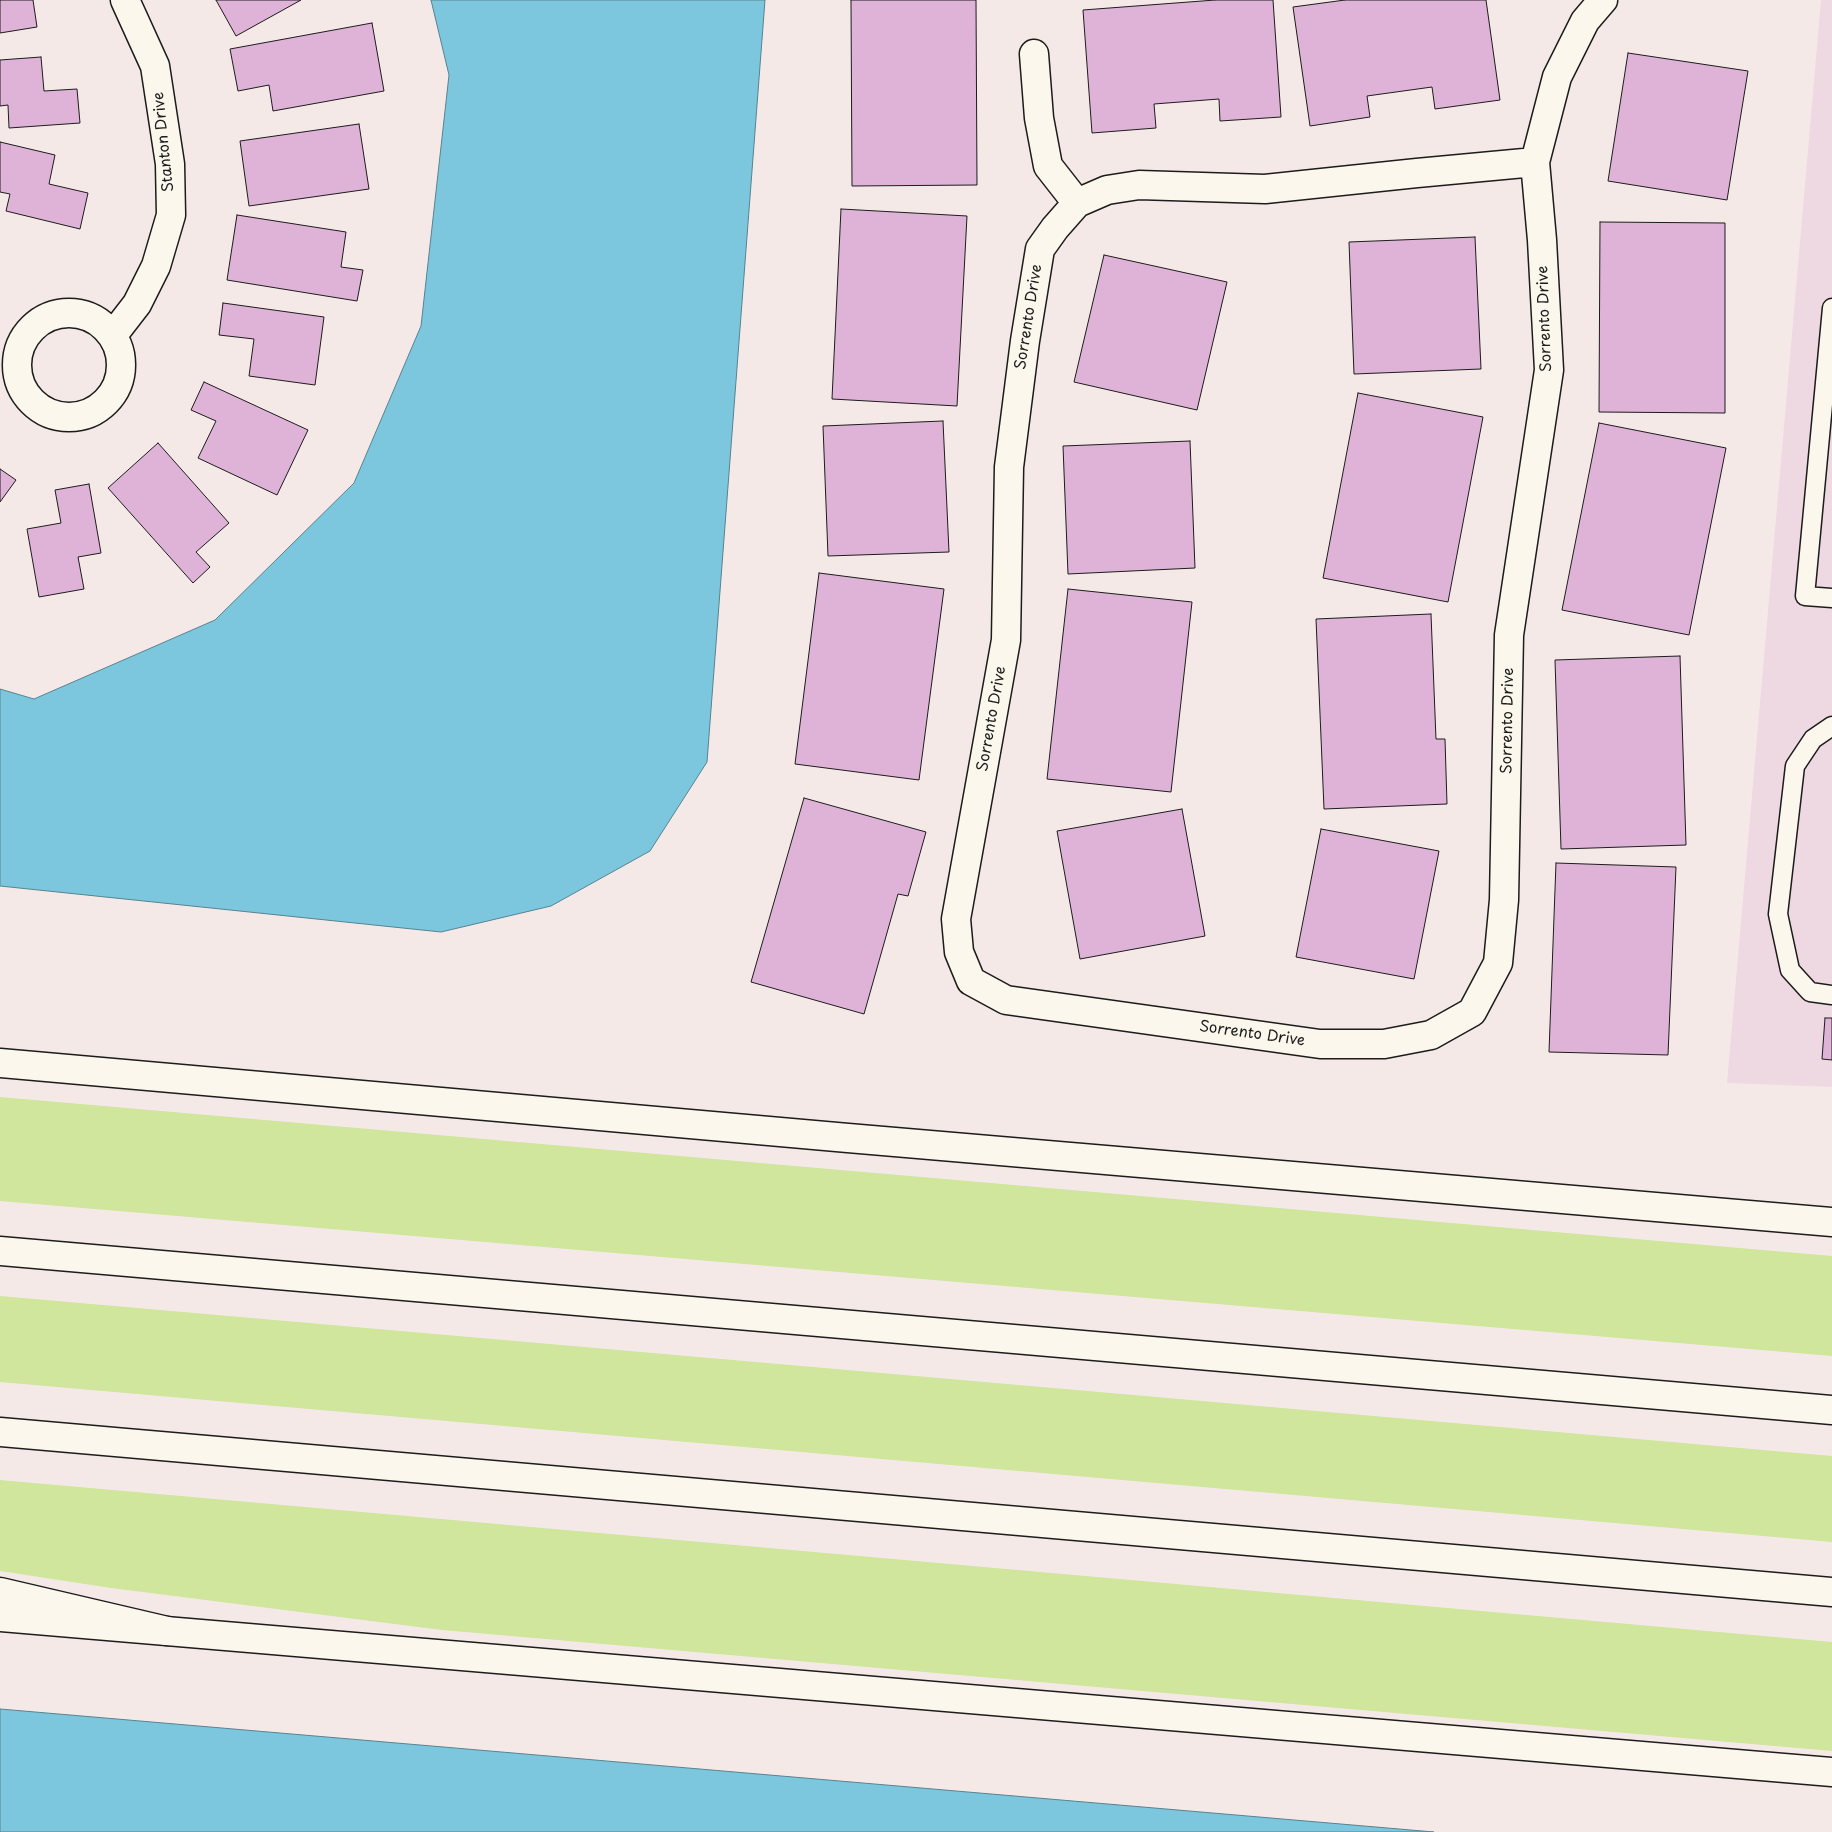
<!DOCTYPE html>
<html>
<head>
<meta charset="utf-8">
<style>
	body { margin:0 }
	canvas { display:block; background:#f5e9e8 }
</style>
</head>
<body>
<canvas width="1832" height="1832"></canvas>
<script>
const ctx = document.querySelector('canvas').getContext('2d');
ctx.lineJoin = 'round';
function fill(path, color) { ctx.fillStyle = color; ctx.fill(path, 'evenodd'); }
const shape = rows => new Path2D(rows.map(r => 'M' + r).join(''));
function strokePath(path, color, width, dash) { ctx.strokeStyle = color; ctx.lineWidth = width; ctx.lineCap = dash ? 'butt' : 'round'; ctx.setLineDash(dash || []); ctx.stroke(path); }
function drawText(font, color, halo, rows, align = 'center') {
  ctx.font = font + ' "Playpen Sans",sans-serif'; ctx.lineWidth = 4; ctx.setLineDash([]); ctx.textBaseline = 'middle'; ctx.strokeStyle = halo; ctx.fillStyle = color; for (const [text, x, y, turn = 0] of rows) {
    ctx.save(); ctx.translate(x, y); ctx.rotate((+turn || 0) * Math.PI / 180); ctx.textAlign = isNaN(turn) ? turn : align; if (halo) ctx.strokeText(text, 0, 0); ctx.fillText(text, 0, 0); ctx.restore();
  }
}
fill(shape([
	[1821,0,1832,0,1832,1087,1727,1083]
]), '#eed9e3');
fill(shape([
	[0,1097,1832,1256,1832,1356,0,1201],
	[0,1296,1832,1456,1832,1542,0,1382],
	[0,1480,1832,1642,1832,1751,442,1630,111,1588,0,1571]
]), '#cfe69c');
const water = shape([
	[431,0,765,0,707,762,650,851,551,906,441,932,0,886,0,689,34,699,215,620,354,483,421,326,449,75,431,0],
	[0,1709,1434,1832,0,1832,0,1709]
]);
fill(water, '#7dc7de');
strokePath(water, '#568390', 1);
const building = shape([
	[0,0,33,0,37,27,0,33,0,0],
	[216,0,301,0,236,36,216,0],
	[851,0,976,0,977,185,852,186,851,0],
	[1215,0,1273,0,1281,117,1220,121,1219,99,1154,104,1156,128,1092,133,1083,10,1215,0],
	[1345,0,1486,0,1500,100,1435,109,1432,87,1367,96,1370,117,1310,126,1293,7,1345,0],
	[372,23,384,91,273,111,269,85,238,91,230,49,372,23],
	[1628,53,1748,71,1727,200,1608,181,1628,53],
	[41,57,44,91,77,89,80,123,9,128,8,105,0,106,0,60,41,57],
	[359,124,369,189,249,206,240,141,359,124],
	[0,142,55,155,49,184,88,193,80,229,6,211,10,194,0,192,0,142],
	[841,209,967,216,957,406,832,399,841,209],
	[237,215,346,232,341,267,363,270,357,301,227,280,237,215],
	[1600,222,1725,223,1725,413,1599,412,1600,222],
	[1475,237,1481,369,1354,374,1349,242,1475,237],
	[1104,255,1227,282,1197,410,1074,382,1104,255],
	[223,303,324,317,315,385,249,376,254,339,219,335,223,303],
	[204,382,308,430,277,495,198,458,216,421,191,410,204,382],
	[1358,393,1483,417,1448,602,1323,578,1358,393],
	[943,421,949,552,828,556,823,426,943,421],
	[1599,423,1726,448,1689,635,1562,610,1599,423],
	[1190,441,1195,568,1068,574,1063,446,1190,441],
	[158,443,229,523,196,552,210,567,193,583,108,488,158,443],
	[0,469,16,480,0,502,0,469],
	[89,484,101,553,78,557,84,589,39,597,27,529,61,523,55,490,89,484],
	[819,573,944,589,919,780,795,764,819,573],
	[1068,589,1192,602,1171,792,1047,779,1068,589],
	[1431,614,1436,739,1445,739,1447,804,1324,809,1316,619,1431,614],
	[1680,656,1686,845,1561,849,1555,660,1680,656],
	[804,798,926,832,908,896,898,894,864,1014,751,982,804,798],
	[1182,809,1205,936,1080,959,1057,831,1182,809],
	[1321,829,1439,851,1414,979,1296,957,1321,829],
	[1556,863,1676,867,1668,1055,1549,1052,1556,863],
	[1825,1018,1832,1018,1832,1060,1822,1059,1825,1018]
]);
fill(building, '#deb3d7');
strokePath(building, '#1c1c1c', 1);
const lane = shape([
	[1832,308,1805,596,1832,598],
	[1832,726,1813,739,1795,766,1778,914,1790,970,1810,992,1832,995]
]);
const street = shape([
	[1034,54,1039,118,1048,166,1077,203],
	[1535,162,1417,173,1265,189,1139,185,1107,190,1077,203,1055,228,1040,249,1025,341,1009,467,1006,640,956,919,959,952,971,981,1006,1000,1320,1044,1384,1044,1431,1035,1472,1012,1498,963,1504,900,1509,635,1549,370,1542,240,1535,162,1557,77,1585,21,1603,0],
	'17 365a52 52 0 1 1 104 0a52 52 0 1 1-104 0Z',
	[113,335,137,304,156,266,171,215,170,164,155,66,125,0]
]);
const primary = shape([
	[0,1063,848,1138,1832,1222],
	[0,1617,1832,1772]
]);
const highway = shape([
	[0,1251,1832,1410],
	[0,1432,1832,1592],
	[0,1592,167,1631]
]);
strokePath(lane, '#1c1c1c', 21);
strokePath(street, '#1c1c1c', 31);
strokePath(primary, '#1c1c1c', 31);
strokePath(highway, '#1c1c1c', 31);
strokePath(lane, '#fbf7ec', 18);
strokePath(street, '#fbf7ec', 28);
strokePath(primary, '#fbf7ec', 28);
strokePath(highway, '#fbf7ec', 28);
drawText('15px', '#1c1c1c', '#fbf7ec', [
	["Stanton Drive",164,142,-96],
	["Sorrento Drive",1029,317,-81],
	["Sorrento Drive",1545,319,-92],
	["Sorrento Drive",992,719,-80],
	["Sorrento Drive",1508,721,-89],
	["Sorrento Drive",1252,1034,8]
]);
</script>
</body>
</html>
